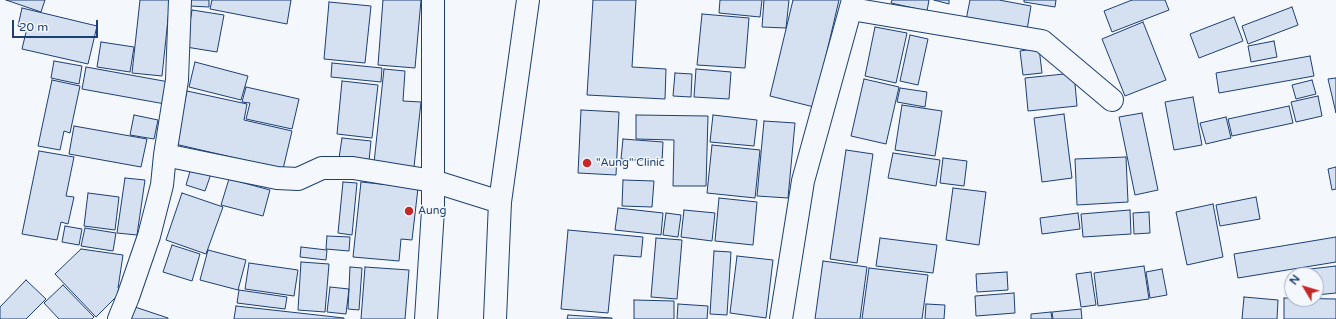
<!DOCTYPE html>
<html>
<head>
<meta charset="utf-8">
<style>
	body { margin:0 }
	#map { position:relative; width:1336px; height:319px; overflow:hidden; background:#f4f7fb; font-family:"Varela Round",sans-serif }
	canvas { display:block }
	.north { position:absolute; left:1284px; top:267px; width:40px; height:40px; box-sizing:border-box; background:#f4f7fb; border:1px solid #9eadc5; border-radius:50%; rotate:308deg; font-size:11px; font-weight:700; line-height:16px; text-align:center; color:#1d3f73 }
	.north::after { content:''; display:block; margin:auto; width:14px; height:18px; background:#c62828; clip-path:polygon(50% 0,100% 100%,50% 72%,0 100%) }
	.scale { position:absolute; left:12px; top:20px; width:86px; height:18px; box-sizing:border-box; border:2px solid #1d3f73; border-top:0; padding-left:5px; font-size:12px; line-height:14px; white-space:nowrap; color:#1d3f73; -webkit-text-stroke:3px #f4f7fb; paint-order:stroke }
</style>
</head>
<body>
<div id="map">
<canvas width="1336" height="319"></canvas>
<div class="north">N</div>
<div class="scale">20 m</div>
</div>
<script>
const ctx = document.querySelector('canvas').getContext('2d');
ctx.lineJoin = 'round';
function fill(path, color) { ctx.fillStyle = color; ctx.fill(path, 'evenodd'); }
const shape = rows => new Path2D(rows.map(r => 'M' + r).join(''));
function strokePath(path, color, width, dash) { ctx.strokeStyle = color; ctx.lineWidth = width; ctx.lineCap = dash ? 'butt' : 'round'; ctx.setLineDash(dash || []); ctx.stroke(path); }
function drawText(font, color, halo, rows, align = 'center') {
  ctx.font = font + ' "Varela Round",sans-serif'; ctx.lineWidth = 3; ctx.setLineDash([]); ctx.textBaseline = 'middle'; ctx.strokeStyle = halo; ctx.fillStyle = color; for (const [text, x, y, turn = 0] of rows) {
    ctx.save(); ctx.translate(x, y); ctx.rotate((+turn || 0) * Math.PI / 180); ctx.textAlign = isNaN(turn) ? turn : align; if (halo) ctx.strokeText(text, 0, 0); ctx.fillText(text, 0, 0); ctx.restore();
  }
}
const building = shape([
	[6,0,45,0,41,12,6,0],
	[140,0,170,0,162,76,132,73,140,0],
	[190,0,209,0,209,7,190,6,190,0],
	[212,0,291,0,287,24,210,9,212,0],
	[383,0,421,0,415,68,378,65,383,0],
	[593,0,636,0,632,67,666,69,665,99,587,95,593,0],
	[720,0,762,0,760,17,719,13,720,0],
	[764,0,789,0,786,28,762,27,764,0],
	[793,0,839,0,814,107,770,96,793,0],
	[892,0,929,0,927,11,891,3,892,0],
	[934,0,949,0,949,4,934,0],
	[970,0,999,0,1031,6,1027,30,966,20,970,0],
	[1024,0,1056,0,1055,7,1024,2,1024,0],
	[1132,0,1165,0,1169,10,1112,32,1104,11,1132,0],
	[329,2,371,6,365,63,324,59,329,2],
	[1292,7,1298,25,1248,44,1242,26,1292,7],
	[22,8,97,26,88,64,22,49,27,28,18,26,22,8],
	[192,10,224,15,217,52,186,47,192,10],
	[702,14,749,18,745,68,697,65,702,14],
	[1234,17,1243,41,1199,58,1190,34,1234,17],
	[1143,22,1166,80,1125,96,1102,39,1143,22],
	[875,27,907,33,896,83,865,76,875,27],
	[910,35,928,39,918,85,900,81,910,35],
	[1274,41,1277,57,1251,62,1248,46,1274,41],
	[101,42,134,47,130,72,97,67,101,42],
	[1039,48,1042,73,1023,75,1020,51,1039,48],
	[1310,56,1314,76,1219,93,1216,73,1310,56],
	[54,61,82,66,79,84,51,78,54,61],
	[195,62,248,76,241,100,189,87,195,62],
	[332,63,382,68,381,82,331,77,332,63],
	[86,67,169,82,165,104,82,89,86,67],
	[384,69,405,71,403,101,421,102,414,167,374,163,384,69],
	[696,69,731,72,729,99,694,97,696,69],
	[675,73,692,74,691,97,673,96,675,73],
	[1074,73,1077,106,1028,111,1025,78,1074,73],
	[1336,78,1336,113,1328,79,1336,78],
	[864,79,899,87,886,144,851,136,864,79],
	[52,80,80,86,70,133,64,131,60,150,38,146,52,80],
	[1312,80,1316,94,1296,99,1292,85,1312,80],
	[342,81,378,85,372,138,337,134,342,81],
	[246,87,299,99,292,129,246,119,250,103,242,102,246,87],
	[900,88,927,92,925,107,897,102,900,88],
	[187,91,247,104,244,120,292,131,283,169,175,144,187,91],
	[1318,96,1322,116,1296,122,1291,102,1318,96],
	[1193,97,1202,145,1174,150,1165,102,1193,97],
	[902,105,942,111,935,156,895,150,902,105],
	[1289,106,1293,123,1232,136,1228,119,1289,106],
	[581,110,619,112,616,175,578,173,581,110],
	[1142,113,1158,190,1135,195,1119,117,1142,113],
	[1064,114,1072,178,1042,182,1034,118,1064,114],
	[134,115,158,120,154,139,130,135,134,115],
	[636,115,708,116,706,186,673,186,674,140,636,139,636,115],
	[713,115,757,120,754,146,710,142,713,115],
	[1226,117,1231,138,1206,144,1200,123,1226,117],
	[764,121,795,123,788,198,757,196,764,121],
	[74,126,147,139,141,167,69,154,74,126],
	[342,138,371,141,369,161,339,158,342,138],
	[623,139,663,142,662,162,621,159,623,139],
	[712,145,760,150,755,198,707,193,712,145],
	[846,150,873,154,857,263,830,259,846,150],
	[39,151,74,157,66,196,74,197,68,224,61,222,57,240,22,234,39,151],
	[893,153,940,160,936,186,888,178,893,153],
	[1126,157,1128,202,1077,205,1075,159,1126,157],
	[943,158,967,161,964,186,940,183,943,158],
	[1336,167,1336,189,1332,190,1328,169,1336,167],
	[191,168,211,174,205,191,186,185,191,168],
	[125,178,145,180,137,235,117,233,125,178],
	[229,179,270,190,263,216,221,205,229,179],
	[623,180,654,181,652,207,622,206,623,180],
	[343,182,357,183,352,235,338,233,343,182],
	[361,182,418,188,412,240,401,239,399,261,353,257,361,182],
	[953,188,986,192,979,245,946,240,953,188],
	[88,193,119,197,115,230,84,226,88,193],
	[182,193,223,207,206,254,166,240,182,193],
	[1256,197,1260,219,1220,226,1216,205,1256,197],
	[719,198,757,202,753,245,715,241,719,198],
	[1213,204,1223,257,1187,265,1176,212,1213,204],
	[618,208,663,213,661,235,615,230,618,208],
	[684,210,715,213,712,241,681,237,684,210],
	[1130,210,1131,234,1083,237,1081,214,1130,210],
	[1149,212,1150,233,1134,234,1133,213,1149,212],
	[666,213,681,215,678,237,663,235,666,213],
	[1078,213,1080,229,1042,234,1040,218,1078,213],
	[65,226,82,229,79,245,62,242,65,226],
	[85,228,116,233,113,251,81,246,85,228],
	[568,230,643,237,641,257,614,255,608,313,561,309,568,230],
	[327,236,350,237,349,251,326,249,327,236],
	[1336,237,1336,262,1238,278,1234,254,1336,237],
	[656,238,682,240,677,299,651,297,656,238],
	[880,238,937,245,933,273,876,266,880,238],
	[172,245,200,254,192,281,163,272,172,245],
	[301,247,327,250,326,260,300,257,301,247],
	[81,249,123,255,118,288,122,291,96,317,55,274,81,249],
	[208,250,246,260,238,290,200,280,208,250],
	[714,251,731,252,727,315,710,314,714,251],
	[737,256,773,260,766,318,730,313,737,256],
	[823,261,867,267,860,319,815,319,823,261],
	[301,262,329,264,325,312,298,310,301,262],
	[249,263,298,270,294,296,245,289,249,263],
	[1144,266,1149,299,1098,306,1094,273,1144,266],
	[1336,266,1336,293,1316,295,1316,275,1310,275,1310,269,1336,266],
	[350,267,362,268,359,310,348,309,350,267],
	[365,267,409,270,405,319,361,319,365,267],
	[869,268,928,275,922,319,862,319,869,268],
	[1162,269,1167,295,1150,298,1146,272,1162,269],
	[1007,272,1008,290,977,292,976,274,1007,272],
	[1091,272,1096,305,1081,307,1076,274,1091,272],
	[26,280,46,299,26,319,0,319,0,307,26,280],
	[63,285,94,317,92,319,59,319,44,303,63,285],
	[330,287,349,289,346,314,327,312,330,287],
	[239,290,287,297,285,309,237,303,239,290],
	[1014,293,1015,313,976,316,975,296,1014,293],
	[1244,297,1278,300,1277,319,1242,319,1244,297],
	[1284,298,1336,299,1336,319,1284,319,1284,298],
	[634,300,674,301,674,319,634,319,634,300],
	[678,304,708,306,707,319,677,319,678,304],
	[926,304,945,305,944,319,925,319,926,304],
	[236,306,344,318,344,319,234,319,236,306],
	[135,307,168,318,168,319,131,319,135,307],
	[1081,309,1082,319,1053,319,1052,312,1081,309],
	[1051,312,1052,319,1031,319,1031,314,1051,312],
	[568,315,612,318,612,319,567,319,568,315]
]);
fill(building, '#d5e0f0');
strokePath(building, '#1d3f73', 1);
const street = shape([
	[851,9,1042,41,1112,100],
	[165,155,277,178,298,179,322,168,353,168,433,181,500,202],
	[119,319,128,297,149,236,162,185,165,155,177,80,180,0],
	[426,319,433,210,433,0],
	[495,319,500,202,528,0]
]);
const secondary = shape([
	[781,319,803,181,853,0]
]);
strokePath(street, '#1d3f73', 24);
strokePath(secondary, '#1d3f73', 24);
strokePath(street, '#f4f7fb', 22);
strokePath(secondary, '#f4f7fb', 22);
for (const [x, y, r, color] of [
	[587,163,5,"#c62828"],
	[409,211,5,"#c62828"]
]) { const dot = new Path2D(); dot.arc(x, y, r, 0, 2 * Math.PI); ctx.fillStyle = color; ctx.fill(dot); strokePath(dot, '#f4f7fb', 1.5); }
drawText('11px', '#1d3f73', '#f4f7fb', [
	["\"Aung\" Clinic",596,163],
	["Aung",418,211]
], 'left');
</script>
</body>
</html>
